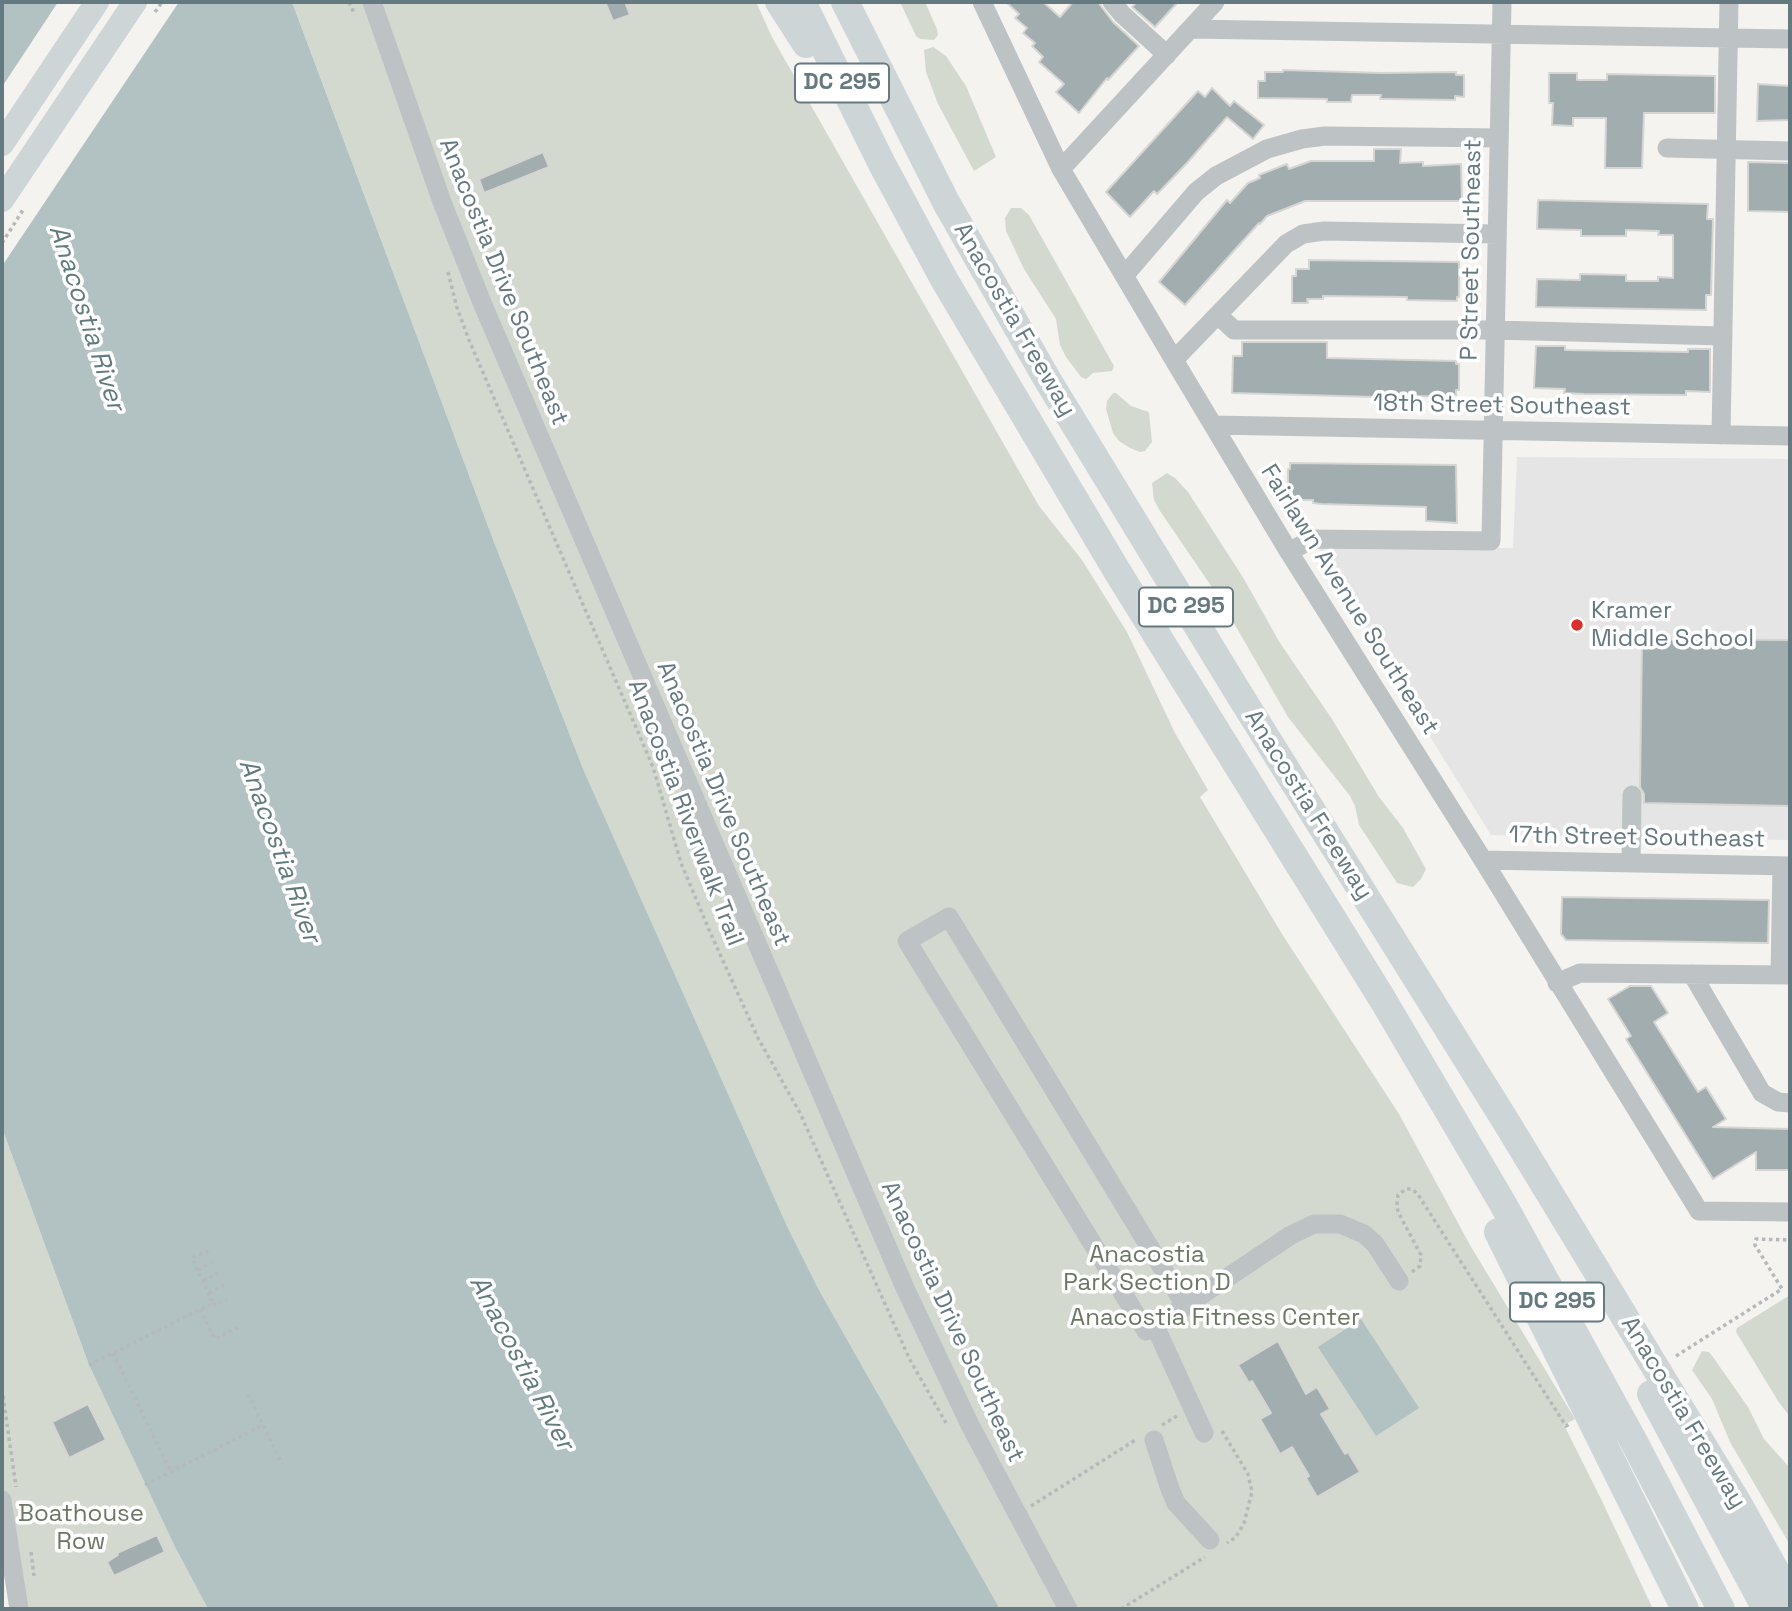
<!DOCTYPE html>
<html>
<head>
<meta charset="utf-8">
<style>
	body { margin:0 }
	#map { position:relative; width:1792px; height:1611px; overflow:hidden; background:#f4f3f0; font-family:"Space Grotesk",sans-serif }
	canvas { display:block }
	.frame { position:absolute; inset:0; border:4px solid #647980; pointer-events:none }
</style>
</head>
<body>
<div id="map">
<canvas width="1792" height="1611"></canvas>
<div class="frame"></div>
</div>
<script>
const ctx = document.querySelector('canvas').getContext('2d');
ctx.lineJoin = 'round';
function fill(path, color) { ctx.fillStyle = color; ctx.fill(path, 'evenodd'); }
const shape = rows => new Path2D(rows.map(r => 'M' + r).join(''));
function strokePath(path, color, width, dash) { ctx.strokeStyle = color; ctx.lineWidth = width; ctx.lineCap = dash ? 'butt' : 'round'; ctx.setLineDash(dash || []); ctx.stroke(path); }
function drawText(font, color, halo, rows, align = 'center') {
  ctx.font = font + ' "Space Grotesk",sans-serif'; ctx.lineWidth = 7; ctx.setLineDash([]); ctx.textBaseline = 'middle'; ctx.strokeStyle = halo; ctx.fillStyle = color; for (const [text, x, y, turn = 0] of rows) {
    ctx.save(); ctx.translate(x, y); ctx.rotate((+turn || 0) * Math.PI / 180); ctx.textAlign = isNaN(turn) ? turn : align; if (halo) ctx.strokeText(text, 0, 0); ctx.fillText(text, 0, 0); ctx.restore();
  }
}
fill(shape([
	[1517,457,1790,459,1790,840,1491,835,1408,701,1318,546,1513,548]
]), '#e4e5e4');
fill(shape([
	[292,2,756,2,772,37,1039,506,1082,560,1127,632,1175,733,1208,790,1200,797,1282,934,1399,1114,1470,1245,1575,1419,1564,1425,1602,1501,1653,1609,1000,1609,819,1290,787,1226,584,771,494,542],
	[900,2,925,2,937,29,938,35,934,40,920,39,916,36],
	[933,47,946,56,966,86,996,157,974,171,938,104,926,72,924,50],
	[1011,208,1021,208,1029,215,1114,366,1112,371,1093,373,1086,379,1081,377,1066,357,1060,345,1056,319,1024,269,1006,231,1005,218],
	[1113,393,1116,393,1131,406,1149,412,1152,442,1145,451,1140,452,1130,448,1119,441,1113,433,1106,409,1107,401],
	[1167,473,1175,478,1188,492,1244,579,1280,643,1332,719,1379,797,1403,828,1426,869,1421,879,1413,887,1397,883,1359,825,1355,806,1350,796,1288,717,1220,599,1160,511,1154,500,1152,483],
	[2,1128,89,1365,175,1547,208,1609,24,1609,2,1525],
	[1790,1295,1790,1417,1778,1401,1736,1332,1737,1328],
	[1702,1351,1709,1352,1713,1357,1748,1407,1764,1439,1790,1468,1790,1545,1730,1442,1712,1399,1692,1370]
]), '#d4d9cf');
fill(shape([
	[2,2,292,2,494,542,584,771,787,1226,819,1290,1000,1609,208,1609,175,1547,89,1365,2,1128],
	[1361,1319,1419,1408,1376,1436,1318,1347]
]), '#b2c2c3');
fill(shape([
	[58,2,179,2,2,266,2,87]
]), '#f4f3f0');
const building = shape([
	[605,2,625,2,630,15,613,21,605,2],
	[1006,2,1043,2,1060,17,1073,2,1098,2,1113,22,1139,46,1108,80,1107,78,1079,113,1056,92,1064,84,1039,62,1043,57,1032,46,1035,43,1023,33,1027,28,1015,18,1019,14,1006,2],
	[1137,2,1178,2,1155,27,1132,7,1137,2],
	[1283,70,1381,73,1456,72,1456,75,1464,75,1464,97,1455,96,1455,100,1388,99,1380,99,1381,95,1352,95,1351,102,1327,102,1327,99,1258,98,1258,81,1265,81,1265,72,1283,72,1283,70],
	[1549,73,1577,73,1577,80,1607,80,1607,74,1715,76,1715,113,1644,113,1642,168,1605,168,1606,118,1573,118,1573,126,1552,125,1553,103,1549,103,1549,73],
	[1758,84,1790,86,1790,120,1757,121,1758,84],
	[1212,88,1230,106,1234,101,1264,125,1253,139,1227,117,1187,163,1157,194,1154,191,1130,217,1106,192,1198,91,1205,97,1212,88],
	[1374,149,1401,149,1400,163,1423,162,1423,166,1461,164,1462,201,1305,201,1267,216,1260,224,1259,223,1185,305,1159,282,1227,200,1230,203,1248,183,1260,178,1259,175,1287,164,1289,169,1311,161,1374,161,1374,149],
	[543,152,549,167,484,193,479,179,543,152],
	[1748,162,1790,163,1790,212,1748,211,1748,162],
	[1538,200,1708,204,1707,219,1713,219,1711,295,1706,295,1706,310,1536,307,1537,279,1580,280,1580,274,1626,275,1626,281,1658,281,1658,277,1673,278,1673,235,1658,235,1659,231,1626,230,1626,236,1581,236,1581,230,1537,229,1538,200],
	[1309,260,1459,262,1459,297,1457,297,1457,301,1407,300,1407,297,1323,296,1323,299,1307,299,1308,303,1292,303,1292,276,1296,276,1296,269,1309,269,1309,260],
	[1242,342,1327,342,1327,358,1456,361,1456,364,1459,364,1459,390,1456,390,1456,397,1412,396,1412,398,1232,393,1233,356,1242,356,1242,342],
	[1536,346,1565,346,1565,350,1688,352,1688,349,1710,349,1710,392,1686,391,1686,395,1584,394,1564,393,1565,389,1534,388,1536,346],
	[1290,463,1456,465,1457,523,1426,521,1426,507,1321,504,1313,503,1313,500,1299,500,1299,497,1292,497,1292,490,1288,490,1288,469,1290,469,1290,463],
	[1642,639,1790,640,1790,806,1644,803,1644,794,1640,787,1642,639],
	[1562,897,1769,900,1768,943,1566,940,1561,934,1562,897],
	[1630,986,1651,986,1668,1013,1654,1022,1698,1092,1706,1087,1726,1119,1713,1127,1790,1129,1790,1170,1756,1170,1756,1152,1713,1179,1626,1039,1631,1036,1608,999,1630,986],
	[1278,1341,1306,1394,1317,1387,1330,1409,1321,1414,1345,1454,1348,1452,1360,1472,1317,1497,1306,1478,1309,1476,1292,1447,1280,1454,1260,1419,1271,1413,1252,1381,1249,1383,1238,1365,1278,1341],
	[88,1404,106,1440,69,1458,52,1422,88,1404],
	[157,1535,165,1552,114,1576,107,1562,118,1555,117,1553,157,1535]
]);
fill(building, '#a2adb0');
strokePath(building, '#d5d5d3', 2);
strokePath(shape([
	[349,2,355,15],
	[155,12,162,2],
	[2,243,23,210],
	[448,272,457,308,469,340,653,767,681,863,710,932,758,1038,800,1113,910,1360,946,1423],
	[198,1270,214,1261],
	[1412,1272,1420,1266,1421,1255,1398,1212,1397,1203,1398,1195,1406,1189,1411,1189,1417,1193,1566,1426,1569,1424],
	[203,1281,220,1272],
	[209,1293,226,1284],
	[213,1303,215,1305,227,1299],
	[200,1309,215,1339,239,1327],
	[113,1353,171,1472],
	[1676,1356,1782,1289,1755,1245,1756,1239,1790,1240],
	[89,1365,213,1303,192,1258,209,1251],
	[2,1389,16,1487],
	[248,1394,282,1464],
	[1162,1425,1177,1416],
	[1222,1431,1248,1474,1252,1492,1244,1523,1236,1537,1227,1543],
	[145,1485,263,1425],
	[1031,1506,1137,1439],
	[31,1552,34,1576],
	[1121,1609,1205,1557]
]), '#b5b9ba', 3.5, [3.5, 3.5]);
strokePath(shape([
	[372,2,442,202,483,305,905,1288,970,1425,1068,1609],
	[982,2,1061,169,1174,360,1289,552,1483,860,1699,1211,1790,1212],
	[1112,2,1122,14,1167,55],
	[1190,29,1790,39],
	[1667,148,1790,151],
	[1061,169,1215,2],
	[1124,276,1196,192,1216,176,1267,149,1302,139,1325,136,1499,138],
	[1218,315,1234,330,1495,330,1723,336],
	[1174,360,1286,244,1303,234,1324,231,1497,234],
	[1213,425,1790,436],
	[1721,435,1729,2],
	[1289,552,1312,539,1491,541,1502,2],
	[1483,860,1790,866],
	[1631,863,1632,795],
	[1692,974,1762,1093,1778,1102,1790,1103],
	[1780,975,1782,866],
	[1557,983,1580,973,1790,975],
	[1155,1326,1146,1331,907,941,949,917,1186,1307],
	[1204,1433,1155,1326,1291,1235,1314,1224,1340,1224,1364,1234,1375,1244,1399,1281],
	[1154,1440,1170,1489,1176,1503,1210,1540],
	[2,1500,19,1609]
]), '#bdc2c4', 19);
strokePath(shape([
	[2,144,97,2],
	[2,200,135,2]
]), '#ced5d7', 24);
strokePath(shape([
	[779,2,806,44],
	[802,2,882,164,945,281,1117,571,1383,1000,1503,1204,1633,1440,1721,1609],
	[845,2,947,204,1047,379,1239,694,1505,1120,1739,1505,1790,1597],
	[1498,1232,1685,1609],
	[1651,1394,1766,1609]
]), '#ced5d7', 28);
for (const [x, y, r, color] of [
	[1577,625,7,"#d9312b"]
]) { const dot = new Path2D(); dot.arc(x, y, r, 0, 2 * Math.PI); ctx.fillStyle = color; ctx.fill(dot); strokePath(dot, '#fff', 2.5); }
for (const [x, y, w] of [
	[842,83,94],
	[1186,607,94],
	[1557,1302,94]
]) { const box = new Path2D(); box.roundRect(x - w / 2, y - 19.5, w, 39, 5); ctx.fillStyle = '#fff'; ctx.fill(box); strokePath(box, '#647980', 2); }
drawText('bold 23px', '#647980', null, [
	["DC 295",842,83],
	["DC 295",1186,607],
	["DC 295",1557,1302]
]);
drawText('24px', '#647980', '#fff', [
	["P Street Southeast",1472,250,-89],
	["Anacostia Drive Southeast",503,282,68],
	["Anacostia Freeway",1014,320,60],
	["18th Street Southeast",1502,406,1],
	["Fairlawn Avenue Southeast",1349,600,58],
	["Anacostia Drive Southeast",723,804,67],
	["Anacostia Freeway",1308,805,58],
	["Anacostia Riverwalk Trail",685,813,69],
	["17th Street Southeast",1637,838,1],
	["Anacostia Drive Southeast",952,1322,65],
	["Anacostia Freeway",1683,1413,59]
]);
drawText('24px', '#647980', '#fff', [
	["Kramer",1591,611],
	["Middle School",1591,639]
], 'left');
drawText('24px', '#6b7763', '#fff', [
	["Anacostia",1147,1255],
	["Park Section D",1147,1283],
	["Anacostia Fitness Center",1215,1318],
	["Boathouse",81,1514],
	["Row",81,1542]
]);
drawText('italic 26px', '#607b7d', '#fff', [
	["Anacostia River",86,318,72],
	["Anacostia River",279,851,70],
	["Anacostia River",521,1363,62]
]);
</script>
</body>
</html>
